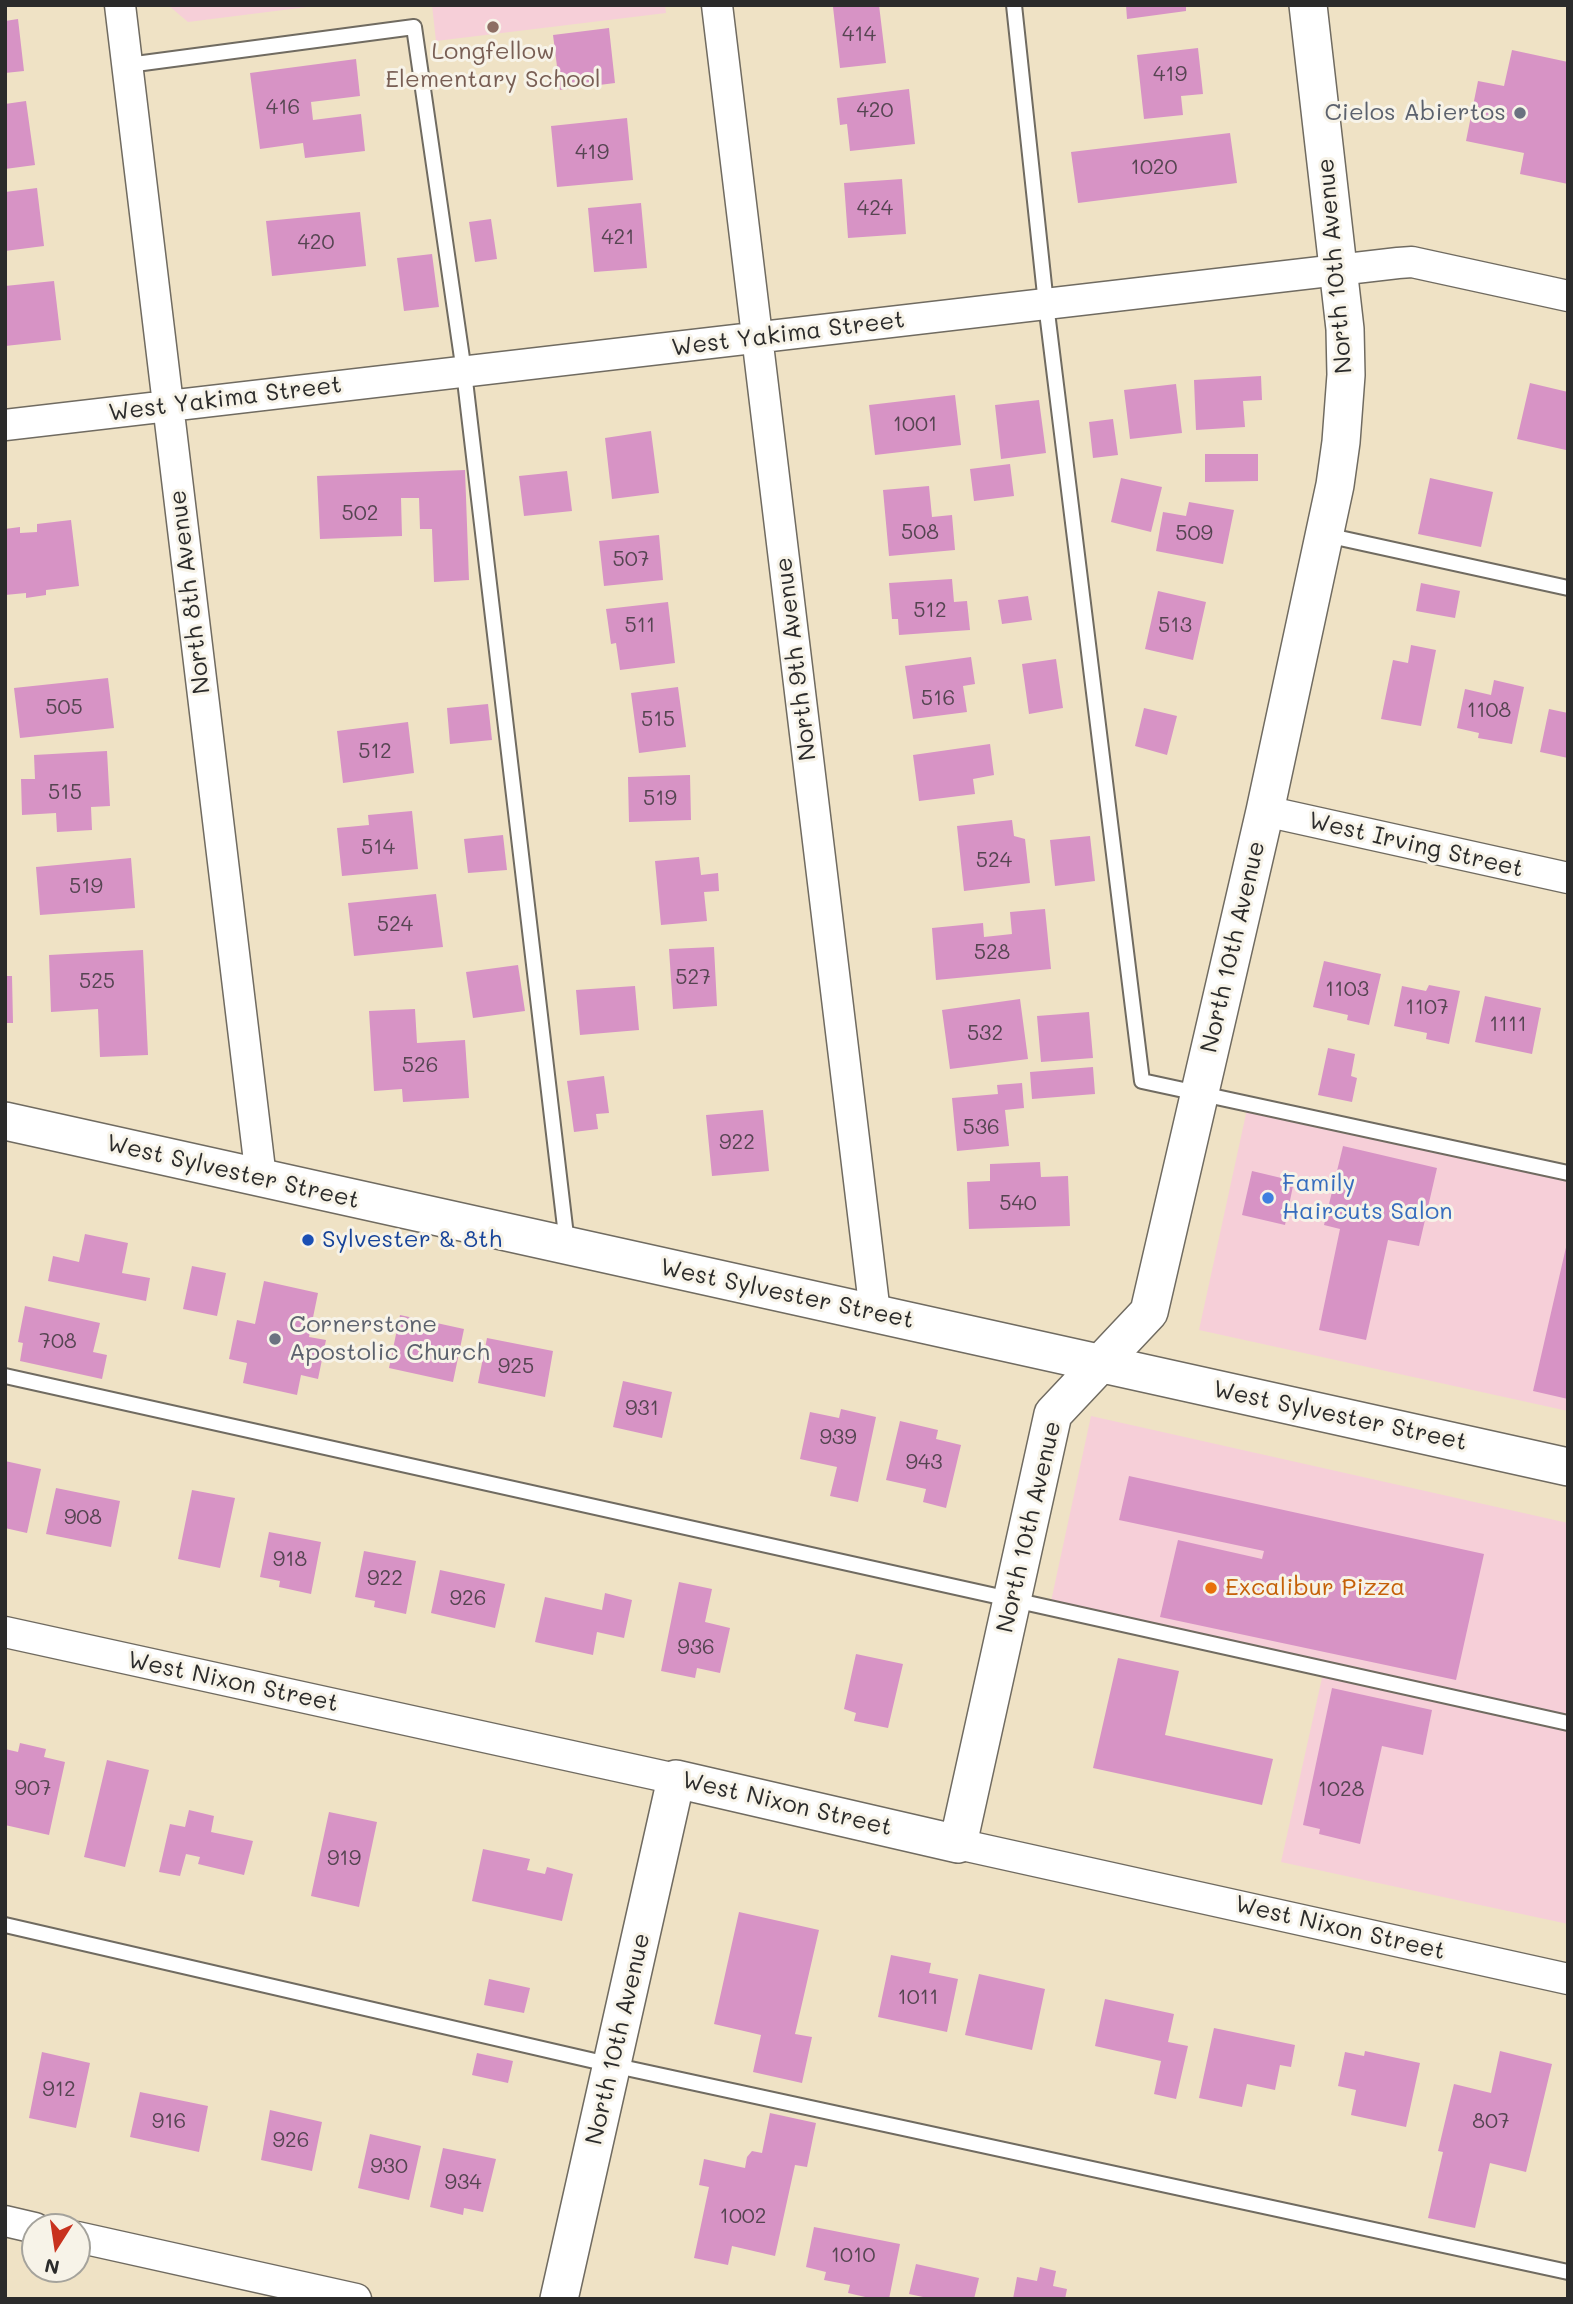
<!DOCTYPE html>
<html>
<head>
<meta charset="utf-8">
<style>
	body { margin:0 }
	#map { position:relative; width:1573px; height:2304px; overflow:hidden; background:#efe2c5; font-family:Mali,sans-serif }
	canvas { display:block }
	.frame { position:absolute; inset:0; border:7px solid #2b2b2b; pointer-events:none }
	.north { position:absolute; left:21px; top:2213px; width:70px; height:70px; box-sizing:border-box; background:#f7f3e8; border:2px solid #a5a39c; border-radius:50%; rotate:192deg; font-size:19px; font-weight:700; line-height:28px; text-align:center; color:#2b2b2b }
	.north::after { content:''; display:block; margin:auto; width:24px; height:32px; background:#c8321e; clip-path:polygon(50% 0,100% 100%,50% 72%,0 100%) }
</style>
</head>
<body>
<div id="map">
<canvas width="1573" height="2304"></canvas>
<div class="frame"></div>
<div class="north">N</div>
</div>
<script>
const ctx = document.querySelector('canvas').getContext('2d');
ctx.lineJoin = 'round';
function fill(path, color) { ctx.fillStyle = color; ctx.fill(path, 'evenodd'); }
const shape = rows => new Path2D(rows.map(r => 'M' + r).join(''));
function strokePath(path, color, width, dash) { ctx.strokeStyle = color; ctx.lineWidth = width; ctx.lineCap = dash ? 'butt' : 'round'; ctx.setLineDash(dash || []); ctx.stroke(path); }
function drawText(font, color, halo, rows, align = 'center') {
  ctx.font = font + ' Mali,sans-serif'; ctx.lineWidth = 6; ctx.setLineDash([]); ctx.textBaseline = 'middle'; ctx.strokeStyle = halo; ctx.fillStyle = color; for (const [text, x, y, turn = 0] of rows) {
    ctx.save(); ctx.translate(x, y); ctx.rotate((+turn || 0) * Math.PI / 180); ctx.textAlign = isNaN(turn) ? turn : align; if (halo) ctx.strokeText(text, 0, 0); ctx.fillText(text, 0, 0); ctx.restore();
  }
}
fill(shape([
	[168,5,323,5,188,22],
	[432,5,665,5,666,13,436,41],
	[1249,1100,1568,1170,1568,1411,1199,1330],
	[1091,1416,1568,1523,1568,1924,1281,1862,1324,1669,1050,1606]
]), '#f6cfd8');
fill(shape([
	[846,5,879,5,886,63,840,68,833,7],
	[1126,5,1186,5,1186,11,1127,19],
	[18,19,24,71,5,73,5,21],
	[609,28,615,83,560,90,553,35],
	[1198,48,1203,94,1181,96,1183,115,1144,119,1137,55],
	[1512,50,1568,62,1568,184,1520,174,1524,153,1466,141,1478,81,1504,86],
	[356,59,360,96,311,102,313,120,361,114,365,151,305,158,303,143,260,149,250,73],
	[909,89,915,144,850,151,847,124,840,125,837,98],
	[26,101,35,165,5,169,5,104],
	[627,118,633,180,557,187,551,126],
	[1230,133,1237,183,1078,203,1071,152],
	[902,179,906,234,848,238,844,183],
	[37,188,44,246,5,251,5,192],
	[641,203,647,268,594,272,588,208],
	[360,212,366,266,272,276,266,221],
	[491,219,497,259,475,262,469,222],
	[432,254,439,307,404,311,397,258],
	[54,281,61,340,5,346,5,286],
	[1261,376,1262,400,1243,401,1245,427,1196,430,1194,380],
	[1530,383,1568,392,1566,450,1517,439],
	[1176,384,1182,433,1130,439,1124,390],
	[955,395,961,445,875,455,869,405],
	[1039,400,1046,453,1001,459,995,405],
	[1113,419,1118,455,1093,458,1089,422],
	[651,431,659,493,612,499,605,438],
	[1205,454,1258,454,1258,481,1205,482],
	[1010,464,1014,496,974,501,970,469],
	[465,470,469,580,434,582,432,529,420,529,419,498,401,498,402,536,320,539,317,476],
	[567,471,572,511,524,516,519,476],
	[1121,478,1162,487,1151,532,1111,522],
	[1430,478,1493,492,1481,547,1418,534],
	[929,486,932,517,952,515,955,550,889,556,883,490],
	[1189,502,1234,510,1223,564,1156,551,1163,512,1186,516],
	[71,520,79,586,46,590,46,595,26,598,26,593,5,595,5,529,20,527,20,533,37,532,37,524],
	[659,535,663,580,604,586,599,541],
	[952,579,954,602,967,601,970,630,899,635,898,619,892,619,889,583],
	[1421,583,1460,591,1455,618,1416,611],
	[1158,591,1206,602,1193,660,1145,649],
	[1028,596,1032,620,1002,624,998,600],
	[668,602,675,663,620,670,616,643,611,644,606,609],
	[1411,645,1436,650,1421,726,1381,719,1393,660,1408,663],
	[971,657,975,684,963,686,967,712,913,719,905,666],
	[1056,659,1063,708,1029,714,1022,664],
	[108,678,114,728,20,738,14,688],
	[1494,680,1524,687,1512,744,1478,738,1479,733,1457,728,1465,689,1491,695],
	[678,687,686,747,639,753,631,693],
	[488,704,492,740,450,744,447,708],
	[1144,708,1177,716,1167,755,1135,746],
	[1549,709,1568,713,1568,758,1540,752],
	[408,722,414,773,343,783,337,731],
	[990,744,994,775,973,779,975,794,919,801,913,755],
	[107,751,110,806,91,807,92,830,57,832,56,813,22,815,21,779,35,779,34,755],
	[690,775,691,820,629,822,628,777],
	[412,811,418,869,342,876,337,828,369,825,368,815],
	[1012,820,1014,836,1025,839,1030,883,964,891,957,826],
	[503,835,507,870,468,873,464,839],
	[1090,836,1095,881,1055,886,1050,840],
	[699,857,701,875,718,873,719,891,704,892,707,921,661,925,655,861],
	[131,858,135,908,40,915,36,867],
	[436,894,443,947,354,956,348,903],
	[1045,909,1051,969,936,980,932,928,983,923,984,937,1012,934,1010,912],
	[714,947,717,1006,673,1009,669,949],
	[143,950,148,1055,100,1057,98,1009,51,1012,49,955],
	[1324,961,1381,974,1369,1025,1347,1020,1348,1015,1313,1007],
	[518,965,525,1011,473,1018,466,972],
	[5,976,12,976,13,1023,5,1023],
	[1429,985,1460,991,1449,1044,1426,1039,1427,1033,1394,1026,1402,986,1426,991],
	[635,986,639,1030,580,1035,576,990],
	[1485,996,1541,1008,1532,1054,1475,1042],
	[1020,999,1028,1059,950,1069,942,1010],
	[415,1009,417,1043,465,1040,469,1098,403,1102,402,1089,374,1091,369,1011],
	[1089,1012,1093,1058,1041,1062,1037,1016],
	[1328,1048,1355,1054,1351,1076,1357,1078,1352,1102,1318,1095],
	[1093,1067,1095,1094,1032,1099,1030,1072],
	[604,1076,609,1113,596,1114,598,1129,574,1132,567,1081],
	[1022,1083,1024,1108,1005,1110,1009,1146,957,1151,952,1098,998,1094,997,1085],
	[763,1110,769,1171,712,1176,706,1115],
	[1343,1146,1437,1168,1419,1246,1388,1240,1366,1340,1319,1330,1340,1229,1324,1225],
	[1040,1162,1041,1177,1068,1176,1070,1226,969,1229,967,1182,990,1181,990,1164],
	[1252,1171,1294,1181,1285,1225,1242,1215],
	[85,1234,128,1243,122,1273,150,1278,146,1301,48,1281,53,1256,79,1262],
	[1567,1243,1568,1243,1568,1399,1533,1391],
	[192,1266,226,1273,217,1316,183,1309],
	[264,1281,318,1293,309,1337,326,1340,318,1379,301,1375,297,1395,243,1383,247,1363,229,1359,237,1320,255,1324],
	[25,1306,100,1323,93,1352,107,1355,102,1379,20,1361,23,1343,18,1342],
	[400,1315,464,1329,453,1382,389,1368],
	[487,1338,553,1351,545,1397,478,1383],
	[623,1381,672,1392,662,1438,613,1427],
	[841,1409,876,1417,858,1502,830,1496,837,1467,800,1459,810,1412,839,1418],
	[900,1421,938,1430,936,1439,961,1445,946,1508,923,1502,926,1489,886,1480],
	[5,1461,41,1469,27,1533,5,1528],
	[1129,1476,1484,1554,1456,1680,1160,1617,1178,1540,1262,1559,1264,1551,1119,1520],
	[56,1488,120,1501,111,1547,46,1534],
	[192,1490,235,1498,220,1568,178,1559],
	[269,1532,321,1542,311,1594,279,1587,280,1581,260,1577],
	[364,1551,416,1561,406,1614,374,1607,375,1601,355,1597],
	[440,1570,505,1584,495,1628,431,1613],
	[679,1582,712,1589,705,1622,730,1628,720,1673,697,1668,695,1678,661,1671],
	[605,1593,632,1600,624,1638,597,1632,593,1655,535,1642,545,1597,602,1610],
	[856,1654,903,1664,888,1728,854,1721,856,1713,844,1709],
	[1118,1658,1179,1671,1165,1735,1273,1759,1262,1805,1093,1768],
	[1332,1688,1432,1710,1423,1755,1382,1746,1360,1844,1319,1834,1320,1829,1303,1825],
	[20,1743,46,1749,44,1757,65,1762,49,1835,5,1825,7,1785,5,1784,5,1749,18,1752],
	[107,1760,149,1770,125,1867,84,1857],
	[189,1810,214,1816,211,1832,253,1841,244,1875,198,1864,200,1857,186,1854,180,1876,159,1872,170,1824,185,1827],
	[329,1812,377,1822,359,1907,311,1896],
	[483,1849,530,1859,527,1870,545,1874,547,1867,573,1874,562,1921,472,1901],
	[739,1912,819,1930,795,2034,812,2037,802,2083,753,2072,761,2035,714,2024],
	[891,1955,931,1963,929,1973,958,1979,947,2032,878,2017],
	[979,1974,1045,1989,1032,2050,965,2035],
	[489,1979,530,1988,524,2013,484,2005],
	[1105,1999,1174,2014,1168,2042,1188,2046,1176,2099,1154,2094,1161,2061,1095,2046],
	[1214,2028,1295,2045,1291,2067,1280,2065,1275,2090,1247,2084,1242,2107,1199,2098],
	[1365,2051,1420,2063,1406,2127,1351,2115,1356,2090,1338,2086,1345,2052,1364,2056],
	[1500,2051,1552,2064,1526,2172,1490,2163,1475,2228,1428,2218,1443,2152,1438,2151,1454,2084,1491,2093],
	[42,2052,90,2063,76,2128,29,2118],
	[477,2053,513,2061,508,2083,472,2075],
	[140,2092,208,2106,199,2152,130,2137],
	[270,2110,322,2122,312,2171,261,2160],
	[770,2113,816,2123,807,2167,795,2165,775,2256,732,2246,728,2265,694,2258,709,2187,699,2185,704,2159,745,2168,747,2157,752,2151,762,2153],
	[370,2134,421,2146,409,2200,358,2188],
	[443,2148,496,2159,483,2212,464,2208,463,2215,430,2207],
	[814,2227,900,2244,889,2299,874,2299,848,2293,850,2285,824,2280,826,2272,806,2267],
	[916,2264,979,2278,974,2299,923,2299,923,2297,909,2294],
	[1040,2267,1056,2271,1053,2286,1067,2289,1065,2299,1013,2299,1017,2277,1037,2281]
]), '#d793c5');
const service = shape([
	[1014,5,1046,304,1142,1081,1568,1173],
	[128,65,414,27,464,372,567,1244],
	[1326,535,1568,588],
	[5,1376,1568,1723],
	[5,1925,612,2065,1568,2272]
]);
const minor = shape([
	[120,5,261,1178],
	[717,5,875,1313],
	[5,425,1398,263,1412,262,1568,296],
	[1265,811,1568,878],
	[5,1632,676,1779],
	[958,1844,1568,1979],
	[5,2221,35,2228],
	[77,2237,356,2299]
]);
const tertiary = shape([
	[5,1121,1568,1467],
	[559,2299,676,1779,958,1844,1053,1414,1149,1312,1265,811,1335,485,1341,442,1346,375,1345,329,1308,5]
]);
strokePath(service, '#706b61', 18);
strokePath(minor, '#706b61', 33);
strokePath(tertiary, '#706b61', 40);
strokePath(service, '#fff', 14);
strokePath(minor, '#fff', 30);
strokePath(tertiary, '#fff', 37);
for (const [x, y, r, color] of [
	[493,27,7,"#8d6e63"],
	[1520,113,7,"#6b7280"],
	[1268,1198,7,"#3f7fe0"],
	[308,1240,7,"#1a4fb4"],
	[275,1339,7,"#6b7280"],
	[1211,1588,7,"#e8710a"]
]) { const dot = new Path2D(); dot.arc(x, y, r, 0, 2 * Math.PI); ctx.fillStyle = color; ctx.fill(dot); strokePath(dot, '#f7f3e8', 2.5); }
drawText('21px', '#564552', null, [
	["414",859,35],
	["419",1170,75],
	["416",283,108],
	["420",875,111],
	["419",592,153],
	["1020",1154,168],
	["424",875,209],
	["421",618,238],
	["420",316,243],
	["1001",915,425],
	["502",360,514],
	["508",920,533],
	["509",1194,534],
	["507",631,560],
	["512",930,611],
	["511",640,626],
	["513",1175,626],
	["516",938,699],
	["505",64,708],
	["1108",1489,711],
	["515",658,720],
	["512",375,752],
	["515",65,793],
	["519",660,799],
	["514",378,848],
	["524",994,861],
	["519",86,887],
	["524",395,925],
	["528",992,953],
	["527",693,978],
	["525",97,982],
	["1103",1347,990],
	["1107",1427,1008],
	["1111",1508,1025],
	["532",985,1034],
	["526",420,1066],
	["536",981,1128],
	["922",737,1143],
	["540",1018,1204],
	["708",58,1342],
	["925",516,1367],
	["931",642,1409],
	["939",838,1438],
	["943",924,1463],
	["908",83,1518],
	["918",290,1560],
	["922",385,1579],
	["926",468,1599],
	["936",696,1648],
	["907",33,1789],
	["1028",1341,1790],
	["919",344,1859],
	["1011",918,1998],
	["912",59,2090],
	["916",169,2122],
	["807",1491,2122],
	["926",291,2141],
	["930",389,2167],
	["934",463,2183],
	["1002",743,2217],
	["1010",853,2256]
]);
drawText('24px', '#785e54', '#f7f3e8', [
	["Longfellow",493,52],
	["Elementary School",493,80]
]);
drawText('24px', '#5b616d', '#f7f3e8', [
	["Cielos Abiertos",1506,113],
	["Cornerstone",289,1325,"left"],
	["Apostolic Church",289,1353,"left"]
], 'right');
drawText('24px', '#2b2b2b', '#f7f3e8', [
	["North 10th Avenue",1335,266,-95],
	["West Yakima Street",788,334,-7],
	["West Yakima Street",225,399,-7],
	["North 8th Avenue",190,592,-97],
	["North 9th Avenue",796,659,-97],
	["West Irving Street",1416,845,13],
	["North 10th Avenue",1233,947,-77],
	["West Sylvester Street",233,1172,13],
	["West Sylvester Street",787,1294,12],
	["West Sylvester Street",1340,1416,12],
	["North 10th Avenue",1029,1527,-77],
	["West Nixon Street",233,1682,12],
	["West Nixon Street",787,1804,13],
	["West Nixon Street",1340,1928,13],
	["North 10th Avenue",618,2039,-77]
]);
drawText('24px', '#366cbe', '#f7f3e8', [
	["Family",1282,1184],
	["Haircuts Salon",1282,1212]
], 'left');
drawText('24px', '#164399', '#f7f3e8', [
	["Sylvester & 8th",322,1240]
], 'left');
drawText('24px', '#c56008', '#f7f3e8', [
	["Excalibur Pizza",1225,1588]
], 'left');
</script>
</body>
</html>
